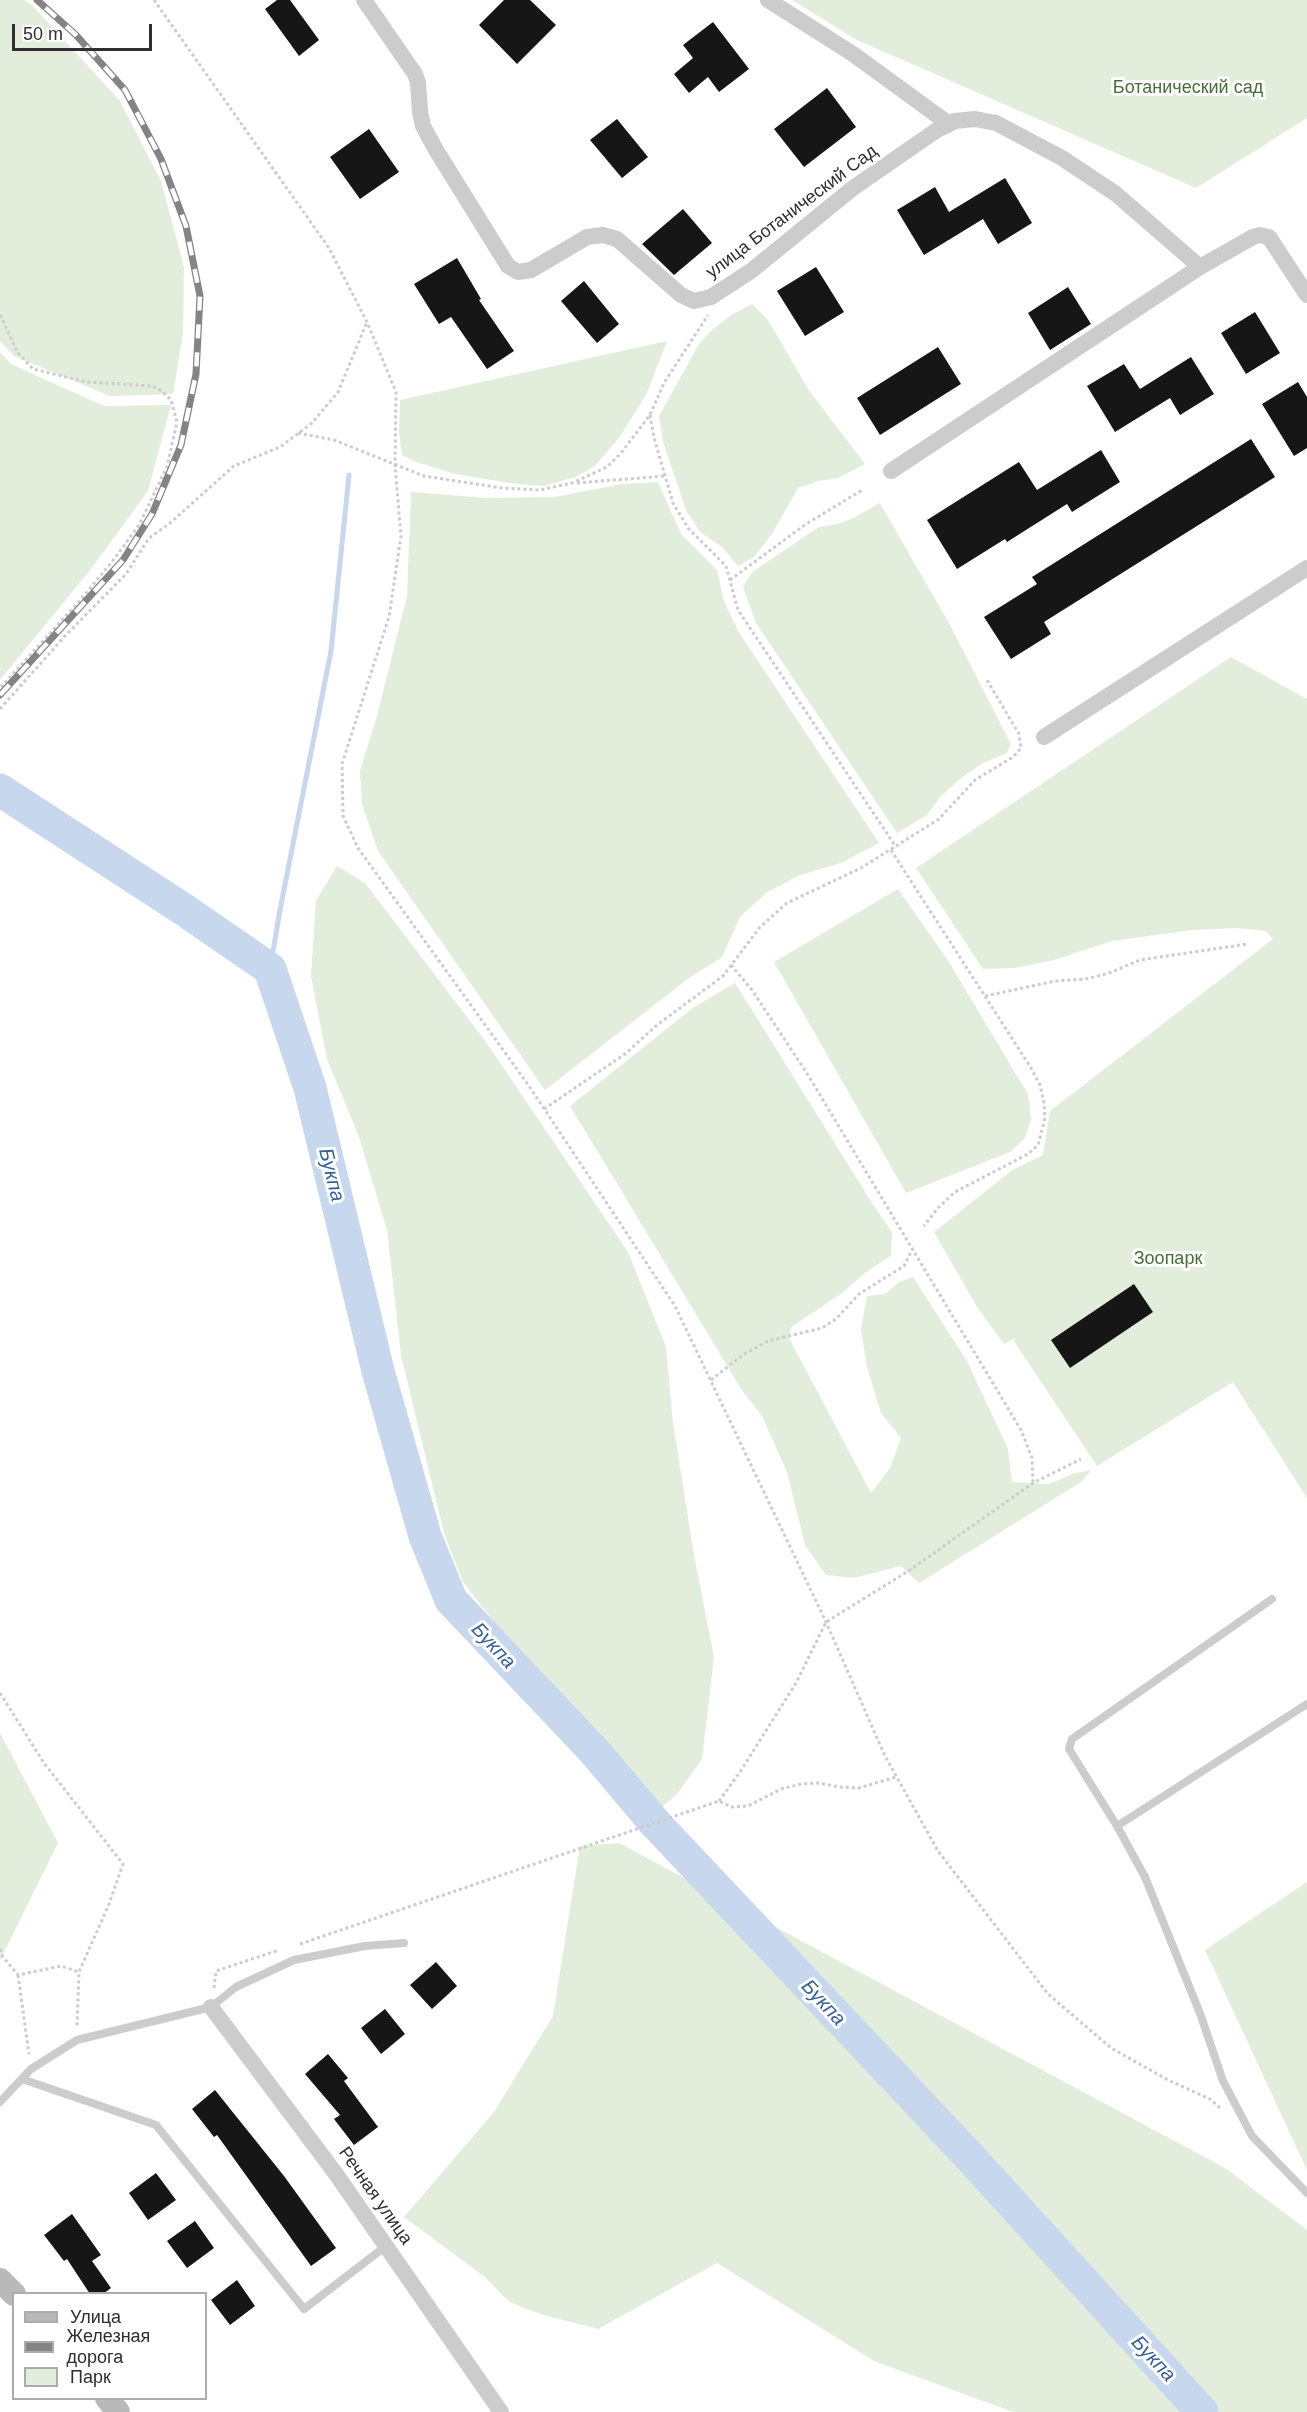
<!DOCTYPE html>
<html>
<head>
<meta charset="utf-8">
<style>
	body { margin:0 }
	#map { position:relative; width:1307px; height:2412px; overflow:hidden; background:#fff; font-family:Arial,sans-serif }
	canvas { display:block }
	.legend { position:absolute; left:12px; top:2292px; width:195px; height:108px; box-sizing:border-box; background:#fff; border:2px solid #acacac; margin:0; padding:8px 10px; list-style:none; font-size:18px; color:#2f2f2f }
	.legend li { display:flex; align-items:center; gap:12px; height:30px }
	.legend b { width:30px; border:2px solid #acacac }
	.scale { position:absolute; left:12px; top:24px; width:140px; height:27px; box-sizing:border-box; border:3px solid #2f2f2f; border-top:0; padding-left:8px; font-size:18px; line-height:21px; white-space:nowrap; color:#2f2f2f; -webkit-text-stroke:4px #fff; paint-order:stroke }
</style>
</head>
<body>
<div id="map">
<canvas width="1307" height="2412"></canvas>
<ul class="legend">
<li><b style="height:8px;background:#b9b9b9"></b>Улица</li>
<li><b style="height:8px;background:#848484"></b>Железная дорога</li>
<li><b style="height:16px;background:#e2eddb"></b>Парк</li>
</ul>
<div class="scale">50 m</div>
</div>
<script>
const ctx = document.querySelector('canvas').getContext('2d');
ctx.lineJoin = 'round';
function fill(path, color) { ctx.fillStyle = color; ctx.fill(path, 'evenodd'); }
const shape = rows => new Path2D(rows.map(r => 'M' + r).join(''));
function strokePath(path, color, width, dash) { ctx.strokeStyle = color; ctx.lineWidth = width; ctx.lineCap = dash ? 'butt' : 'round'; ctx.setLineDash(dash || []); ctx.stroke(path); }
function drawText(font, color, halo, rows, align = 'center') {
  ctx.font = font + ' Arial,sans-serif'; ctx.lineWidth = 6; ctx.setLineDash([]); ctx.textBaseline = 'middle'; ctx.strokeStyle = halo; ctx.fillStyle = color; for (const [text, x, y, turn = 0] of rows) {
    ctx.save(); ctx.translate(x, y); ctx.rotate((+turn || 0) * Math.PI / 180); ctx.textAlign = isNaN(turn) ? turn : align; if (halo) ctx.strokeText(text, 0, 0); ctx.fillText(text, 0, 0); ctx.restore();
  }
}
fill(shape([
	[0,0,24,0,32,5,120,101,161,181,184,267,183,333,173,394,110,396,14,356,0,341],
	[792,0,1307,0,1307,118,1196,188,857,40],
	[752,304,768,320,810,392,865,464,838,478,818,481,798,488,772,534,754,557,738,566,722,547,700,532,686,510,663,442,659,416,699,344,712,330,731,315],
	[667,341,647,393,619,438,595,466,576,477,544,486,509,483,455,474,416,462,402,455,399,433,400,400],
	[0,352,11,364,104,406,171,405,148,491,91,569,0,680],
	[658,482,681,534,717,570,724,601,738,631,879,843,841,863,800,875,766,893,740,917,722,957,689,978,545,1090,378,851,362,804,360,771,377,716,407,596,411,492,486,498,554,497,622,484],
	[880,503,950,625,1011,744,1007,753,983,763,961,778,940,797,927,815,897,833,756,623,743,587,752,572,819,527,838,524,855,517],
	[1231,657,1307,699,1307,1498,1233,1382,1097,1466,1014,1341,1015,1338,1004,1344,977,1307,934,1232,1014,1169,1043,1155,1050,1111,1273,939,1265,931,1238,928,1192,930,1112,941,1054,960,1015,968,983,969,916,868],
	[337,866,365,883,486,1042,628,1252,666,1347,673,1423,694,1555,714,1657,702,1759,677,1794,657,1811,517,1651,463,1582,444,1533,401,1355,387,1230,359,1137,327,1059,311,976,316,901],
	[898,889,949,962,1028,1094,1031,1120,1025,1138,1010,1152,906,1193,774,962],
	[735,983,872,1203,892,1232,891,1256,866,1272,841,1294,791,1327,789,1338,871,1493,890,1468,901,1438,881,1413,867,1367,861,1329,867,1296,885,1294,899,1282,913,1277,967,1361,1008,1449,1012,1482,1049,1484,1072,1474,1091,1470,1081,1482,919,1583,901,1566,854,1578,826,1575,805,1545,787,1472,762,1416,743,1392,570,1106,694,1007],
	[0,1733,58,1843,0,1960],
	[619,1843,1225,2168,1307,2230,1307,2412,1013,2412,874,2361,717,2263,598,2329,543,2315,509,2302,485,2277,404,2217,494,2112,553,2016,580,1846],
	[1307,1882,1307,2170,1205,1950]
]), '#e2eddb');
strokePath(shape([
	[270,969,280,910,331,651,349,475]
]), '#c6d7ee', 5);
strokePath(shape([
	[0,790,183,909,270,969,310,1088,378,1371,425,1536,451,1600,595,1752,654,1822,969,2156,1202,2412]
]), '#c6d7ee', 33);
fill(shape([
	[277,0,290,0,319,40,299,56,265,9],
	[504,0,530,0,556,25,517,64,479,25],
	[713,22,749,69,719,92,708,77,689,93,674,74,693,58,683,45],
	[827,88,856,127,804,167,774,129],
	[617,119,648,157,622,178,590,140],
	[369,129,399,172,360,199,330,157],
	[1005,178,1032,223,998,244,983,219,924,255,897,210,935,187,949,212],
	[683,209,712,243,674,275,642,244],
	[457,258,481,299,479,300,514,351,487,369,451,317,439,324,414,284],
	[816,267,844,312,805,336,777,291],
	[584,281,619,324,597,343,561,301],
	[1068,287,1091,324,1050,350,1028,313],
	[1255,312,1280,353,1246,374,1221,333],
	[938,347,961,384,880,435,857,398],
	[1191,357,1214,394,1180,415,1170,398,1115,432,1087,386,1124,364,1140,389],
	[1298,382,1307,397,1307,448,1294,456,1262,404],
	[1251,439,1275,477,1044,622,1051,634,1011,659,984,617,1037,584,1032,577],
	[1101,450,1120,482,1072,512,1067,504,1007,542,1005,539,957,569,927,520,1019,462,1037,490],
	[1134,1284,1153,1312,1070,1368,1051,1340],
	[436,1962,457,1986,432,2009,410,1985],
	[385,2009,405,2034,381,2054,361,2028],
	[328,2054,348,2078,344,2081,378,2127,354,2145,334,2119,340,2115,305,2074],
	[215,2090,284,2176,336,2248,311,2266,217,2135,214,2137,192,2109],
	[156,2173,176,2200,148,2220,129,2193],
	[72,2214,101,2255,92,2261,111,2288,103,2294,90,2294,67,2259,64,2261,44,2235],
	[195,2221,214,2248,187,2268,167,2241],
	[237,2280,255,2306,230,2325,211,2300]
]), '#161616');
strokePath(shape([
	[154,0,329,248,367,322,396,392,395,466,401,536,389,617,342,764,343,816,358,848,529,1086,675,1306,826,1622,885,1756,938,1851,1048,1994,1111,2048,1168,2080,1210,2099,1221,2109],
	[0,315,18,353,33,369,87,382,152,386,162,391,171,400,177,422,167,467,139,525,115,558,83,597,0,688],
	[650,415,654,438,673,503,688,528,726,566,738,610,896,847],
	[298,433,334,440,424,476,502,488,540,490,572,483,607,467,621,453,650,415,664,383,708,315],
	[577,483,664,476],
	[730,580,806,524,864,489],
	[0,709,64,637,126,574,149,538,169,524,234,466,280,447,312,423,338,392,367,322],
	[891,850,1031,1068,1040,1085,1044,1103,1045,1118,1038,1145,1028,1154,955,1192,938,1208,924,1226],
	[731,965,752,990,808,1075,1021,1430,1032,1458,1033,1483],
	[985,996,1055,981,1086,979,1109,973,1140,960,1247,944],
	[544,1109,625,1054,657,1025,723,976,760,927,787,903,861,868,939,819,975,780,1013,757,1021,748,1019,734,987,680],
	[711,1380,744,1354,768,1341,822,1328,836,1319,859,1294,904,1266,912,1250],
	[0,1693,44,1763,123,1864,109,1904,79,1972,77,2026],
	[719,1801,740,1772,796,1683,826,1622,910,1570,1033,1483,1081,1459],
	[300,1944,719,1801,732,1807,748,1806,781,1789,801,1784,819,1783,839,1787,859,1788,896,1777],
	[0,1949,3,1957,18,1975,61,1966,79,1972],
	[18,1975,29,2054],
	[214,1988,216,1971,279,1950]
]), '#ccc', 3, [3, 3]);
strokePath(shape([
	[1272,1599,1072,1739,1069,1749,1117,1826,1145,1877,1201,2016,1223,2081,1252,2136,1307,2193],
	[1117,1826,1307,1704],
	[22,2079,156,2125,304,2309,386,2246],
	[0,2102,31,2069,77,2040,211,2007,236,1987,294,1960,365,1946,404,1943]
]), '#ccc', 8);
strokePath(shape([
	[364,0,415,74,418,82,420,112,423,126,436,150,508,266,518,272,531,270,587,237,603,235,617,239,681,295,694,301,711,297,751,271,853,188,937,130,955,121,975,119,996,123,1062,158,1116,194,1200,267,1253,237,1259,235,1269,237,1307,295],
	[768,0,853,54,949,124],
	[891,471,1200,267],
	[1044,737,1307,568],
	[211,2007,336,2174,501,2412]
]), '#ccc', 16);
strokePath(shape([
	[0,2280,14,2294],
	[107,2398,118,2412]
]), '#b9b9b9', 24);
const rail = shape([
	[0,695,123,560,152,514,181,445,196,374,200,296,186,226,161,159,125,90,76,35,37,0]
]);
strokePath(rail, '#848484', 7);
strokePath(rail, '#fff', 4.5, [14]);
drawText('18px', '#486e38', '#fff', [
	["Ботанический сад",1188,88],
	["Зоопарк",1168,1259]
]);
drawText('18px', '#2f2f2f', '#fff', [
	["улица Ботанический Сад",792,212,-37],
	["Речная улица",375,2196,55]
]);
drawText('italic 20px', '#366097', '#fff', [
	["Букпа",331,1175,76],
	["Букпа",493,1646,47],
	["Букпа",823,2003,47],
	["Букпа",1153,2359,47]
]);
</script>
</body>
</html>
